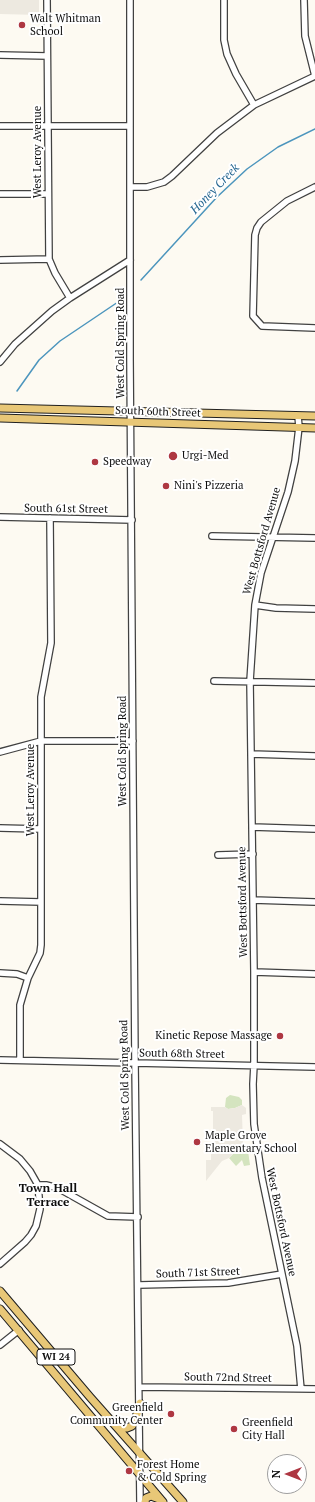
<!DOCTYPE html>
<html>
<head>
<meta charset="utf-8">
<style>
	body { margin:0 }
	#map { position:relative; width:315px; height:1502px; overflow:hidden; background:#fdfaf2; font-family:"PT Serif",serif }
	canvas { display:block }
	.north { position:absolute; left:267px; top:1454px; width:40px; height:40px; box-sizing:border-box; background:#fff; border:1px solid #9f9f9f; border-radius:50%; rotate:270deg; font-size:11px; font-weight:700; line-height:16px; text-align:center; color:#0e0e0e }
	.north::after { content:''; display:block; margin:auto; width:14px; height:18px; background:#ae3742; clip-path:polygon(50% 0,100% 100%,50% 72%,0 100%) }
</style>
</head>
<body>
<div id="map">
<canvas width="315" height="1502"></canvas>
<div class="north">N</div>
</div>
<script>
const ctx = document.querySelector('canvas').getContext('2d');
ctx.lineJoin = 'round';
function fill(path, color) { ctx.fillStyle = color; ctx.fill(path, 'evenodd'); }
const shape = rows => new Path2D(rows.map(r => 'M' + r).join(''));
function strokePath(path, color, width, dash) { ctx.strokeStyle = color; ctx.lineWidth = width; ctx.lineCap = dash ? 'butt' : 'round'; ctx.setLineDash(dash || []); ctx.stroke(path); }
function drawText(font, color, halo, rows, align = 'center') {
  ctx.font = font + ' "PT Serif",serif'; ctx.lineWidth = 4; ctx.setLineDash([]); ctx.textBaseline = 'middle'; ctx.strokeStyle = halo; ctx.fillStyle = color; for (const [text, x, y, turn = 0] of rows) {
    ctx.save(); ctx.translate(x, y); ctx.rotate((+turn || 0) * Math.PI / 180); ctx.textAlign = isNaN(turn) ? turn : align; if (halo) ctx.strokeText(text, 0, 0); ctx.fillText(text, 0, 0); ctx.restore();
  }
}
fill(shape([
	[230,1095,239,1097,242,1100,242,1105,235,1108,228,1109,225,1107,226,1098],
	[243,1144,248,1151,250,1165,244,1166,242,1160,236,1166,229,1158]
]), '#d4e4bf');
fill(shape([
	[0,0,39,0,39,15,0,14],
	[242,1105,246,1108,246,1114,242,1115,243,1144,229,1158,222,1161,206,1181,206,1160,211,1160,211,1153,213,1153,213,1111,211,1111,211,1107,225,1107,228,1109,235,1108]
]), '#ede9e0');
strokePath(shape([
	[141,280,217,197,247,169,278,147,315,129],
	[17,391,39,360,60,341,118,302]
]), '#4c95bd', 1.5);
const minor = shape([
	[47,0,49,259,55,273,70,298],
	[130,0,130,359,135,1063,140,1502],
	[224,0,224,40,227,54,236,74,254,105],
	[304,0,305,36,315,76],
	[0,55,47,56],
	[0,126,130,126],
	[131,187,147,187,164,182,172,176,217,133,254,105,315,76],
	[315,187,287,201,261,222,257,228,255,235,253,316,262,326,315,328],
	[0,194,48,194],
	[0,260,49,259],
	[0,362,15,344,52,311,70,298,130,260],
	[298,416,299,427,295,461,288,492,261,573,255,605,250,681,254,972,254,1065,253,1084,254,1124,262,1178,297,1346,301,1389],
	[0,517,132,520],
	[212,536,315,538],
	[255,605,276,608,315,609],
	[214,681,315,683],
	[0,752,41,741,133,741],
	[251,754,315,756],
	[252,827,315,829],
	[0,828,40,829],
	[218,855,253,854],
	[253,900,315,902],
	[0,901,41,902],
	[254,972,315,974],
	[0,973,17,974,28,978],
	[0,1060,315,1067],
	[20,1060,20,1005,28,978,40,953,41,945,41,697,51,643,50,518],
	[0,1144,20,1159,30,1171,38,1185,40,1209,36,1226,31,1235,25,1242,0,1264],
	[38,1185,46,1185,58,1188,108,1216,138,1217],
	[139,1285,228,1283,282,1274],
	[0,1345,19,1330],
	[140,1387,315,1389]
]);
const major = shape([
	[0,408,315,416],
	[0,418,315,428],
	[0,1291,90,1397,183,1502],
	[0,1309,163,1502],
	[116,1424,123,1428,127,1428,132,1426,135,1421,140,1403],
	[145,1502,146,1498,151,1496,159,1499]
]);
strokePath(minor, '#414141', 8);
strokePath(major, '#1f1f1f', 9);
strokePath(minor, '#fff', 5.5);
strokePath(major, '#e8c777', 7);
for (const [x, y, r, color] of [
	[22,25,4,"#ae3742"],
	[173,456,5,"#ae3742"],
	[95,462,4,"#ae3742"],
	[166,486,4,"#ae3742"],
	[280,1036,4,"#ae3742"],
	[197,1142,4,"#ae3742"],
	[171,1414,4,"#ae3742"],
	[234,1429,4,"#ae3742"],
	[129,1471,4,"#ae3742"]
]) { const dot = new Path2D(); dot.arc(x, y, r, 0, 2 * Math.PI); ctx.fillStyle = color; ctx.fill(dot); strokePath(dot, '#fff', 1.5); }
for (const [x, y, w] of [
	[56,1357,38]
]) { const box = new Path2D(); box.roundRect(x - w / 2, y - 8, w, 16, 3); ctx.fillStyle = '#fff'; ctx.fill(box); strokePath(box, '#0e0e0e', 1); }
drawText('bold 10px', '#0e0e0e', null, [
	["WI 24",56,1357]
]);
drawText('11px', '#0e0e0e', '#fff', [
	["Walt Whitman",30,19],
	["School",30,32],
	["Urgi-Med",182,456],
	["Speedway",103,462],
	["Nini's Pizzeria",174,486],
	["Kinetic Repose Massage",272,1036,"right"],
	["Maple Grove",205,1136],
	["Elementary School",205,1149],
	["Greenfield",163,1408,"right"],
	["Community Center",163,1421,"right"],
	["Greenfield",242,1423],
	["City Hall",242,1436],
	["Forest Home",137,1465],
	["& Cold Spring",137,1478]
], 'left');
drawText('11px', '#0e0e0e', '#fff', [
	["West Leroy Avenue",38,152,-90],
	["West Cold Spring Road",121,343,-90],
	["South 60th Street",158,412,2],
	["South 61st Street",66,509,1],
	["West Bottsford Avenue",262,541,-74],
	["West Cold Spring Road",123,751,-90],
	["West Leroy Avenue",31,790,-90],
	["West Bottsford Avenue",243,902,-91],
	["South 68th Street",182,1054,1],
	["West Cold Spring Road",125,1075,-91],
	["West Bottsford Avenue",281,1222,78],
	["South 71st Street",198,1273,-2],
	["South 72nd Street",228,1378,1]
]);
drawText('italic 12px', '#266791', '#fff', [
	["Honey Creek",215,189,-46]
]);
drawText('bold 12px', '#0e0e0e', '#fff', [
	["Town Hall",48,1189],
	["Terrace",48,1203]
]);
</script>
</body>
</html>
